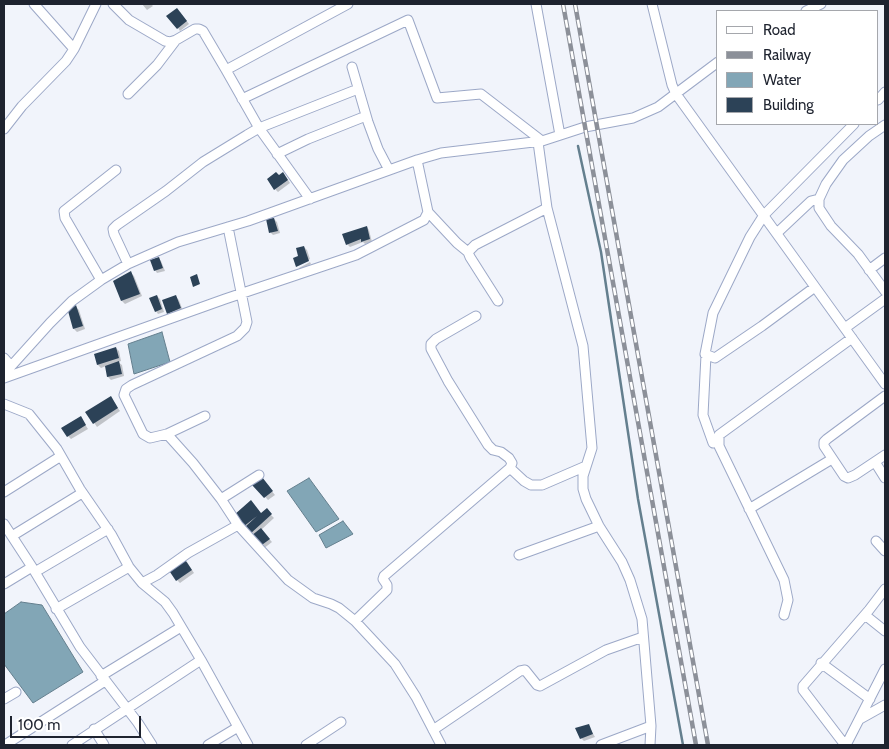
<!DOCTYPE html>
<html>
<head>
<meta charset="utf-8">
<style>
	body { margin:0 }
	#map { position:relative; width:889px; height:749px; overflow:hidden; background:#f1f4fb; font-family:Cabin,sans-serif }
	canvas { display:block }
	.frame { position:absolute; inset:0; border:5px solid #1e232f; pointer-events:none }
	.legend { position:absolute; left:716px; top:10px; width:162px; height:115px; box-sizing:border-box; background:#fff; border:1px solid #a5a7ac; margin:0; padding:6px 9px; list-style:none; font-size:15px; color:#1e232f }
	.legend li { display:flex; align-items:center; gap:10px; height:25px }
	.legend b { width:25px; border:1px solid #a5a7ac }
	.scale { position:absolute; left:10px; top:716px; width:131px; height:22px; box-sizing:border-box; border:2px solid #1e232f; border-top:0; padding-left:6px; font-size:15px; line-height:18px; white-space:nowrap; color:#1e232f; -webkit-text-stroke:4px #fff; paint-order:stroke }
</style>
</head>
<body>
<div id="map">
<canvas width="889" height="749"></canvas>
<div class="frame"></div>
<ul class="legend">
<li><b style="height:6px;background:#fff"></b>Road</li>
<li><b style="height:6px;background:#8c9099"></b>Railway</li>
<li><b style="height:14px;background:#82a6b6"></b>Water</li>
<li><b style="height:14px;background:#2c4257"></b>Building</li>
</ul>
<div class="scale">100 m</div>
</div>
<script>
const ctx = document.querySelector('canvas').getContext('2d');
ctx.lineJoin = 'round';
function fill(path, color) { ctx.fillStyle = color; ctx.fill(path, 'evenodd'); }
const shape = rows => new Path2D(rows.map(r => 'M' + r).join(''));
function strokePath(path, color, width, dash) { ctx.strokeStyle = color; ctx.lineWidth = width; ctx.lineCap = dash ? 'butt' : 'round'; ctx.setLineDash(dash || []); ctx.stroke(path); }
const water = shape([
	[162,332,170,362,134,374,128,344,162,332],
	[309,478,339,519,316,532,287,491,309,478],
	[343,521,353,534,326,548,319,535,343,521],
	[21,602,42,605,83,672,33,703,4,664,4,614,21,602]
]);
fill(water, '#82a6b6');
strokePath(water, '#647f8e', 1);
fill(shape([
	[142,4,151,4,153,6,147,10],
	[180,12,189,24,180,31,178,28],
	[279,176,286,177,290,183,278,192,275,189],
	[274,219,277,222,280,233,273,235,271,233],
	[367,227,369,230,372,242,365,244,363,242,350,247,347,244],
	[304,247,307,250,310,259,297,266],
	[158,258,161,261,165,271,157,273,155,270],
	[310,262,311,264,300,270,299,268],
	[131,273,134,276,142,296,125,304,122,301],
	[157,296,160,299,164,312,158,314,156,311],
	[176,297,179,300,183,311,171,316,168,313],
	[76,307,79,310,85,329,77,332,74,329],
	[116,348,119,351,121,361,118,362,122,365,124,376,111,380,108,377,106,366,101,368,98,365,96,355],
	[111,398,120,411,97,427,87,412],
	[81,418,88,429,71,439,68,436],
	[264,482,275,495,268,500,254,485],
	[266,510,274,518,261,530,272,542,263,549,236,515,262,514],
	[187,562,194,573,180,583,177,580],
	[588,725,595,737,584,741,581,738]
]), '#0003');
strokePath(shape([
	[578,146,601,252,638,499,683,745]
]), '#647f8e', 2.5);
fill(shape([
	[177,8,187,21,177,29,166,16],
	[276,172,279,175,283,172,288,180,274,190,267,179],
	[274,218,278,231,269,233,266,219],
	[367,226,370,239,361,242,361,239,346,245,342,234],
	[304,246,309,261,296,267,293,258,298,256,296,248],
	[159,257,163,268,154,271,150,260],
	[131,271,140,294,121,301,113,281],
	[197,274,200,284,193,287,190,277],
	[157,295,162,309,155,312,149,298],
	[176,295,181,308,167,314,162,300],
	[76,305,83,326,73,329,68,311],
	[116,347,119,358,97,365,94,354],
	[119,361,122,374,107,377,105,366],
	[111,396,118,408,93,424,85,412],
	[81,416,86,425,67,437,61,428],
	[262,477,273,491,264,498,252,485],
	[251,500,261,513,267,508,272,514,250,534,245,527,257,516,243,527,234,515],
	[261,528,270,539,259,547,251,536],
	[184,558,192,570,176,581,168,569],
	[589,724,593,734,580,739,575,728]
]), '#2c4257');
const minor = shape([
	[34,4,74,49],
	[113,4,129,20,165,41,170,42,176,40,195,29,199,29,203,31,226,70,259,128,310,199],
	[536,4,560,135],
	[652,4,672,85,676,94,885,384],
	[806,11,821,4],
	[352,67,368,122,378,149,389,170],
	[226,70,348,4],
	[128,94,157,65,176,40],
	[242,99,408,20,437,98,481,94,542,141],
	[878,100,885,92],
	[885,125,869,136,843,160,826,184,819,199,819,208,831,226,858,254,885,291],
	[4,129,22,106,66,61,74,49,96,4],
	[538,142,547,208,583,346,592,448,583,476,583,489,586,499,599,526,622,562,630,580,642,619,651,726,650,745],
	[277,154,308,139,366,116],
	[428,212,457,243,468,252],
	[777,233,811,201,819,199],
	[128,264,114,234,113,229,117,225,166,191,203,162,247,135,259,128,358,89],
	[869,270,885,258],
	[101,280,65,218,64,211,116,170],
	[815,287,762,326,715,358,705,354,713,313,750,237,764,215,854,124],
	[498,301,470,257,468,252,475,245,547,208],
	[845,328,885,299],
	[706,355,703,415,713,443],
	[4,358,11,366],
	[4,374,50,323,72,301,101,280,128,264,178,242,248,221,417,160,441,153,542,141,585,127,633,118,658,107,718,62],
	[4,378,225,299,356,255,424,220,428,212,417,160],
	[885,396,827,439,824,442,824,446,844,476,848,478,855,475,885,455],
	[4,404,29,414,57,449,80,489,111,534,129,567,142,583,165,602,173,613,201,660,248,745],
	[205,416,167,434,150,438,143,434,124,395,126,389,132,385,237,336,245,328,247,322,228,227],
	[167,434,193,463,221,499,238,525,288,580,313,598,331,604,339,608,355,621,395,664,416,697,441,745],
	[875,462,885,478],
	[510,468,524,481,531,485,542,485,586,466],
	[4,492,61,456],
	[221,499,259,475],
	[749,509,832,459],
	[4,524,32,567],
	[12,536,82,493],
	[876,541,885,551],
	[519,555,599,526],
	[35,572,108,529],
	[142,583,157,575,188,553,238,525],
	[4,584,32,567,80,647,138,723,152,745],
	[56,609,129,567],
	[784,615,788,600,784,580,719,446,719,435,852,338],
	[865,615,885,631],
	[355,621,387,590,387,585,383,579,384,576,510,468,512,463,509,458,501,452,493,450,488,445,448,381,431,349,431,344,436,339,476,316],
	[821,663,870,699],
	[101,676,181,627],
	[4,699,16,692],
	[860,719,885,705],
	[94,729,104,745],
	[433,730,520,671,525,670,537,685,540,686,606,650,643,637],
	[5,745,105,681],
	[72,745,201,660],
	[208,745,238,727],
	[306,745,341,722],
	[601,745,651,726],
	[845,745,803,690,803,686,869,610,885,589],
	[846,745,885,669]
]);
strokePath(minor, '#9ca8c7', 11);
strokePath(minor, '#fff', 9);
const rail = shape([
	[563,4,696,745],
	[575,4,708,745]
]);
strokePath(rail, '#8c9099', 4.5);
strokePath(rail, '#fff', 2.5, [8]);
</script>
</body>
</html>
